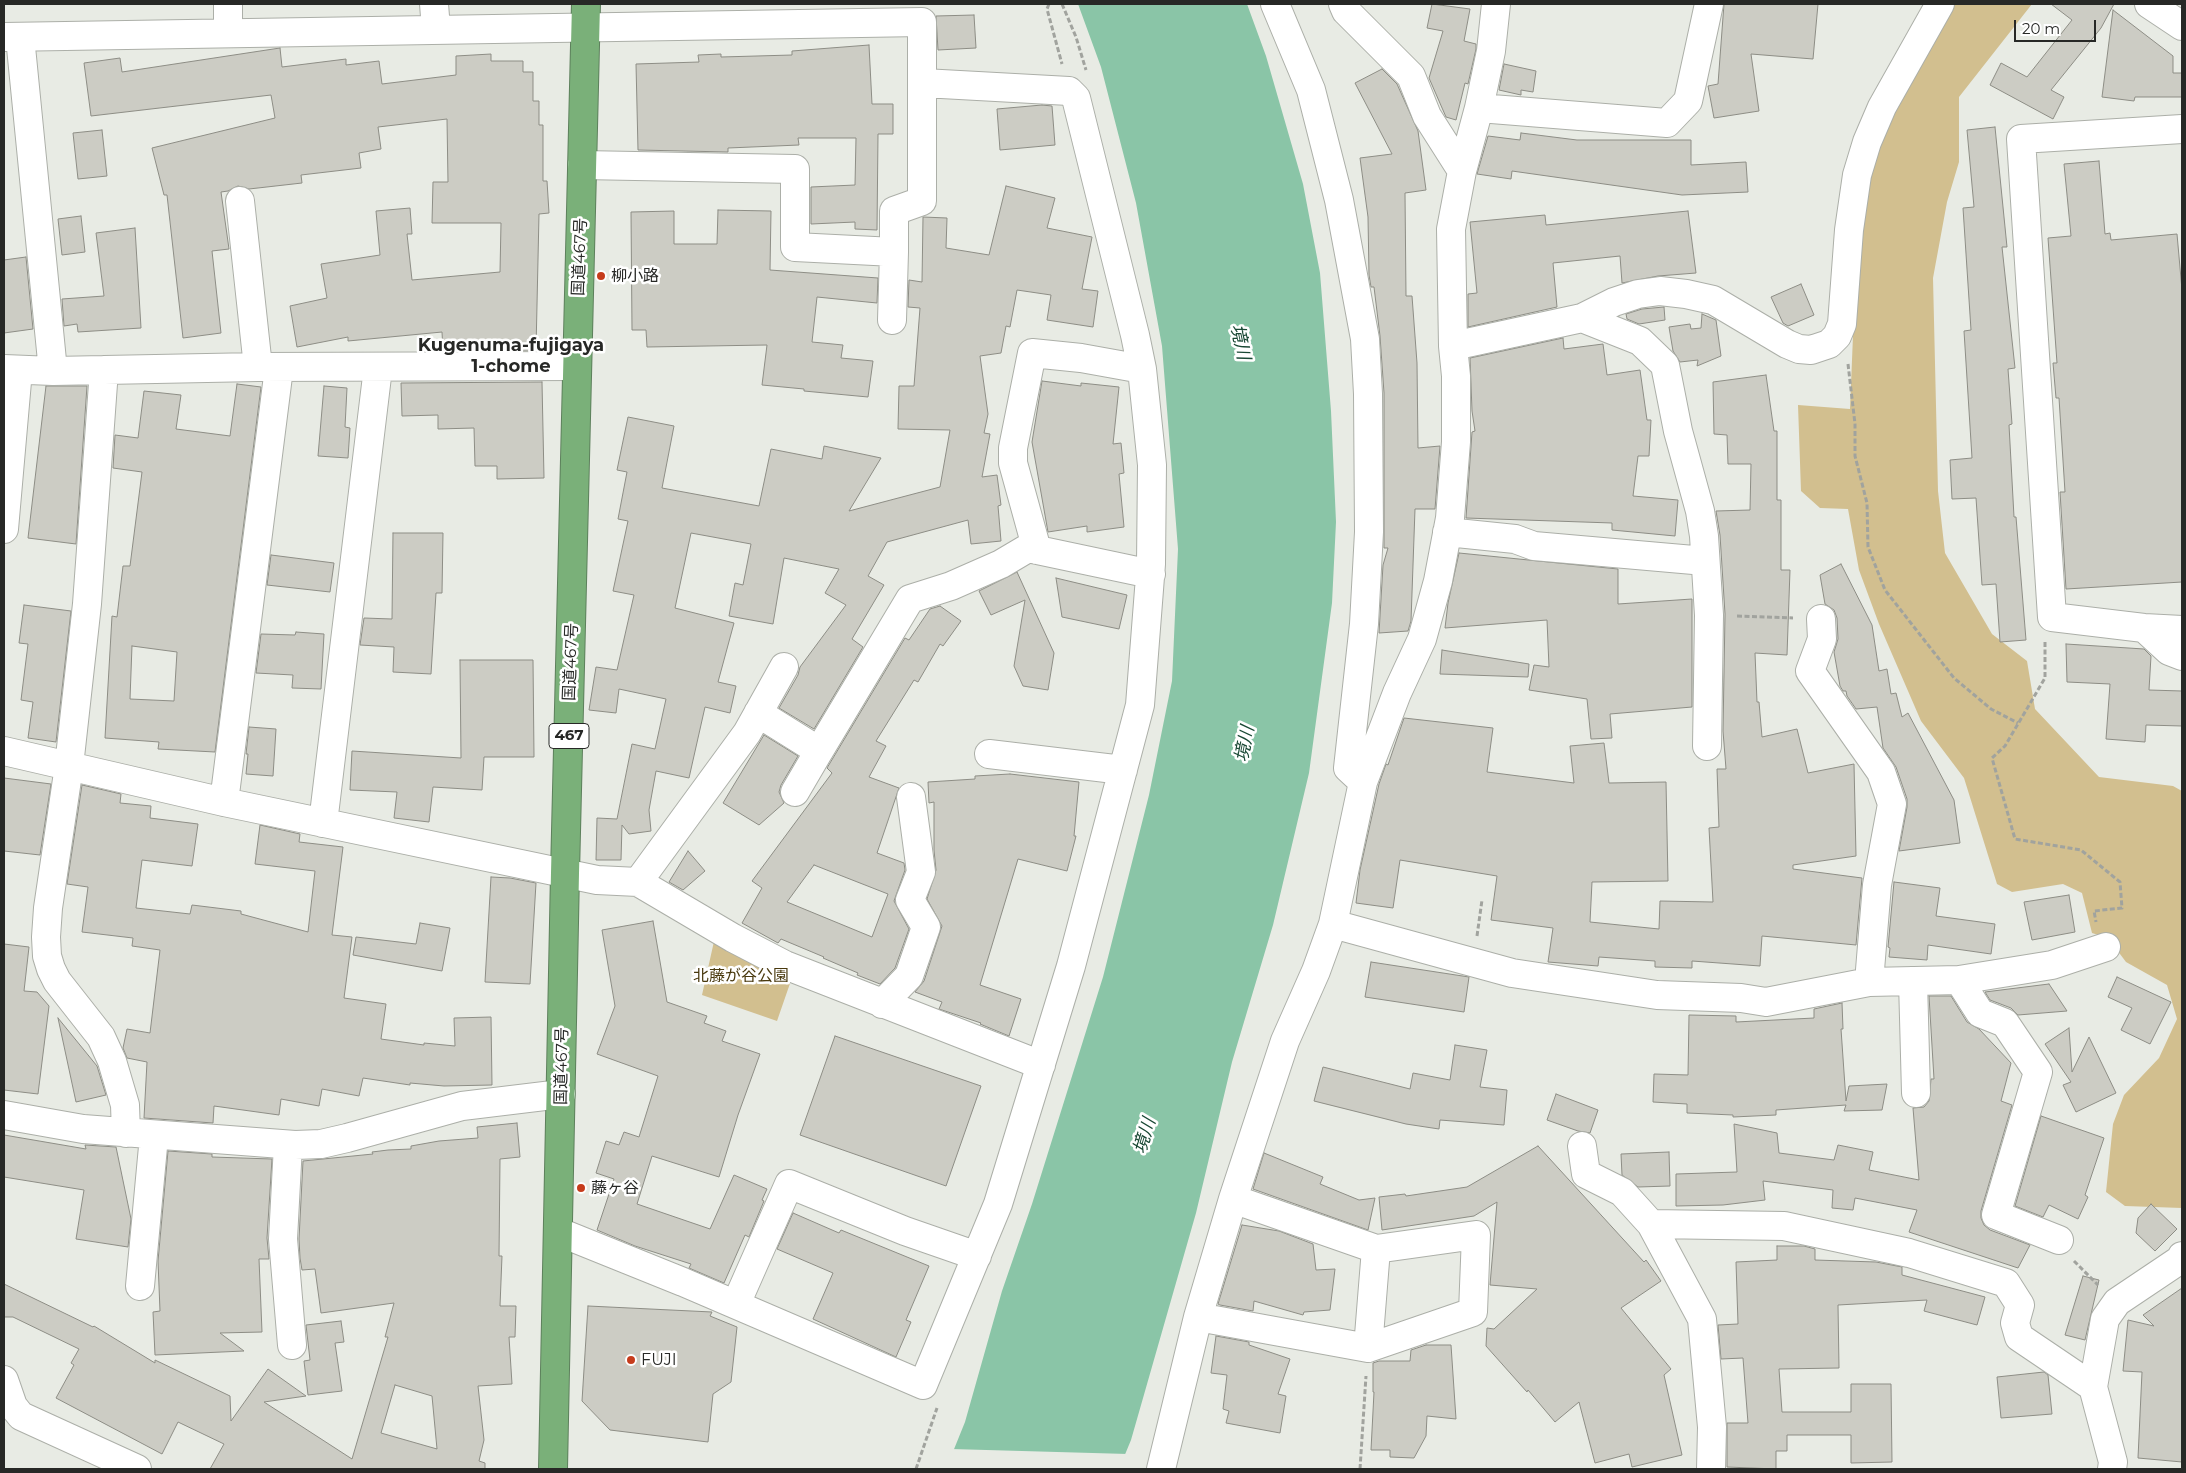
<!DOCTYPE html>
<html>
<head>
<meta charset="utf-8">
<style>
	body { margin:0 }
	#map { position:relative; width:2186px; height:1473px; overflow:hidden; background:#e8ebe4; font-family:Montserrat,sans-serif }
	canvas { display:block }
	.frame { position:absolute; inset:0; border:5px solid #272826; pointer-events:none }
	.scale { position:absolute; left:2014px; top:20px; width:82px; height:22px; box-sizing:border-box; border:2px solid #272826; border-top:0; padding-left:6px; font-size:15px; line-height:18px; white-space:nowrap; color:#272826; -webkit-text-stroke:4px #fff; paint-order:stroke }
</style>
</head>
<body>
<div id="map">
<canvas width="2186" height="1473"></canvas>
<div class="frame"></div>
<div class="scale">20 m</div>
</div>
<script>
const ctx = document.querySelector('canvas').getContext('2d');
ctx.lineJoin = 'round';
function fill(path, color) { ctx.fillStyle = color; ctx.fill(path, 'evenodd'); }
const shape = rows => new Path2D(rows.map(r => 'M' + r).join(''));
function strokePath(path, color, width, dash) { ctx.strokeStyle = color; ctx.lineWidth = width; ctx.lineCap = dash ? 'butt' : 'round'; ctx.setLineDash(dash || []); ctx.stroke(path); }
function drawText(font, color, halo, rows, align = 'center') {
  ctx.font = font + ' Montserrat,"Noto Sans JP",sans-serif'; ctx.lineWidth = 5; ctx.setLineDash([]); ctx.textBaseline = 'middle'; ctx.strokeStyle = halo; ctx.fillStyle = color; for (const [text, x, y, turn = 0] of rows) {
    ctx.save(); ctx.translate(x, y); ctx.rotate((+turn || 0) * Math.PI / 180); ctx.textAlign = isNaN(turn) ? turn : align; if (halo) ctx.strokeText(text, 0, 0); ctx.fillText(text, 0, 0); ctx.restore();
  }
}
fill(shape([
	[1950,4,2032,4,1959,97,1959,162,1947,202,1933,278,1938,491,1945,553,1992,634,2027,661,2035,709,2099,777,2173,786,2182,791,2182,1208,2125,1206,2106,1192,2113,1124,2124,1095,2159,1058,2177,1019,2167,985,2126,962,2108,938,2092,933,2082,893,2063,884,2012,892,1997,884,1964,778,1921,721,1879,624,1859,570,1848,509,1820,508,1801,491,1798,405,1850,409,1854,311,1852,199,1881,125],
	[717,928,795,969,777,1021,702,995]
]), '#d2bf8f');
fill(shape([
	[1078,4,1247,4,1266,56,1303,184,1320,273,1331,411,1336,522,1332,603,1309,773,1273,925,1232,1062,1196,1213,1131,1440,1119,1469,946,1469,965,1422,1002,1291,1032,1204,1103,977,1149,795,1172,681,1178,549,1162,346,1136,203,1101,67]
]), '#8ac5a7');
fill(shape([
	[951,1449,1128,1454,1122,1469,943,1469]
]), '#e8ebe4');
const building = shape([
	[1432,4,1470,9,1464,41,1476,44,1476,49,1468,84,1465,83,1456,120,1446,117,1429,78,1443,31,1427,28,1432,4],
	[1724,4,1818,4,1813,59,1751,54,1759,111,1714,118,1708,86,1718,84,1724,4],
	[2051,4,2114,4,2101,28,2051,90,2064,97,2053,119,1990,85,2001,63,2027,77,2072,20,2051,4],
	[2113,10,2173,56,2173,73,2182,73,2182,97,2135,97,2134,101,2102,97,2113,10],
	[974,15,976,48,938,50,936,16,974,15],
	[869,45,872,104,893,104,893,134,878,134,877,230,855,229,855,222,811,224,811,187,855,185,856,138,798,138,799,145,728,148,728,152,638,150,636,64,699,62,698,55,721,54,721,57,792,55,792,51,869,45],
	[280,48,282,67,346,59,346,65,379,61,382,84,456,75,456,56,491,54,491,61,523,61,523,72,533,72,533,101,539,101,539,125,543,125,543,181,547,181,549,213,539,214,536,350,443,351,442,332,348,341,348,337,297,347,290,306,327,298,321,264,380,255,376,211,410,208,412,234,407,234,412,280,500,272,501,223,432,223,433,182,448,182,447,119,378,127,381,149,359,153,361,168,301,175,302,183,249,189,238,186,228,191,221,192,229,249,212,251,221,333,183,338,167,195,164,195,152,148,275,118,271,95,91,116,84,63,120,58,122,72,280,48],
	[1504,64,1536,71,1533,92,1521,90,1521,95,1499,90,1504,64],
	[1382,69,1397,84,1418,131,1426,190,1405,193,1406,296,1412,296,1417,363,1418,448,1440,446,1435,509,1415,509,1411,621,1408,631,1379,633,1383,565,1388,548,1384,548,1384,393,1380,336,1374,287,1371,287,1369,275,1368,217,1360,158,1392,154,1355,83,1382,69],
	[1042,105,1052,106,1055,145,1000,150,997,109,1042,105],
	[1995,127,2007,247,2002,247,2015,368,2008,369,2012,424,2009,425,2014,517,2016,517,2026,640,2000,642,1996,584,1982,585,1976,498,1952,499,1950,460,1972,458,1964,331,1971,330,1963,208,1974,207,1967,130,1995,127],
	[102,130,107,176,78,179,73,133,102,130],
	[1521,133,1577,140,1691,140,1691,165,1746,162,1748,192,1682,195,1512,171,1511,179,1477,174,1488,136,1520,140,1521,133],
	[2099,161,2105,234,2110,233,2111,240,2177,234,2182,290,2182,582,2066,589,2060,492,2065,492,2059,398,2056,398,2053,363,2057,363,2048,238,2071,236,2064,164,2099,161],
	[1006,186,1055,198,1047,228,1092,237,1082,289,1098,291,1093,327,1047,320,1051,295,1017,290,1010,327,1006,326,1001,353,980,356,988,414,984,433,990,434,982,477,997,475,1001,505,998,506,1001,541,971,544,968,520,887,542,868,576,884,585,852,639,863,647,814,729,779,708,798,675,800,667,846,605,825,593,839,569,784,558,773,624,729,616,735,583,743,585,751,544,691,533,675,608,734,623,718,682,736,686,730,713,705,707,689,778,656,771,649,810,651,831,629,834,622,825,621,860,596,860,597,818,617,819,632,744,655,749,666,699,619,689,616,713,589,710,596,667,617,670,634,595,613,591,628,521,618,519,627,472,617,470,628,417,674,426,662,488,759,506,771,449,822,459,824,446,881,458,849,511,940,487,950,430,898,429,899,386,914,386,920,308,908,307,909,280,922,282,923,217,947,218,946,248,989,255,1006,186],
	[718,210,771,211,770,270,878,278,877,303,817,297,812,342,843,345,841,358,873,361,868,397,804,391,804,389,762,385,767,345,647,347,646,330,632,330,631,212,674,211,674,244,717,244,718,210],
	[1688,211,1696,273,1658,276,1622,283,1620,256,1553,263,1557,307,1468,327,1468,294,1477,293,1470,222,1545,215,1546,225,1688,211],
	[81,216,85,252,62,255,58,219,81,216],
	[135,228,141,328,78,332,77,324,64,326,62,299,104,296,96,233,135,228],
	[26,257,33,329,4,333,4,260,26,257],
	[1801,284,1814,315,1788,326,1783,323,1771,297,1801,284],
	[1664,307,1665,320,1639,324,1627,319,1626,314,1642,309,1664,307],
	[1702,314,1716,320,1721,356,1697,366,1698,360,1680,362,1673,351,1669,327,1690,324,1691,329,1701,328,1702,314],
	[1563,338,1564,349,1603,344,1607,375,1640,370,1647,420,1651,420,1649,456,1638,456,1633,496,1678,500,1675,536,1612,530,1612,523,1466,518,1472,432,1475,431,1472,411,1470,358,1563,338],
	[1766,375,1774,431,1777,431,1777,500,1781,500,1781,570,1790,570,1787,655,1755,653,1757,702,1759,702,1762,737,1797,729,1808,773,1854,764,1856,856,1793,865,1793,869,1862,878,1856,945,1762,936,1760,966,1692,961,1692,968,1655,967,1655,961,1599,957,1598,966,1548,962,1553,928,1491,920,1497,876,1400,860,1393,908,1356,903,1360,870,1379,784,1386,764,1388,765,1404,718,1493,728,1487,772,1574,783,1570,746,1604,743,1609,783,1666,782,1668,881,1592,882,1590,922,1659,929,1660,901,1713,902,1709,828,1719,827,1717,769,1726,769,1723,731,1725,614,1720,535,1716,511,1750,510,1751,464,1728,464,1727,435,1714,434,1713,382,1766,375],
	[1042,381,1081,386,1081,383,1119,387,1113,444,1121,443,1124,473,1119,474,1124,527,1087,532,1087,526,1048,532,1032,442,1042,381],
	[542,382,544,478,497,479,497,466,475,466,474,428,438,429,438,415,402,416,401,383,542,382],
	[237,384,261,387,215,752,158,749,159,742,105,738,112,616,117,617,123,566,130,566,142,472,113,468,115,435,138,438,144,391,181,395,176,429,230,436,237,384],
	[132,646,177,652,174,701,130,699,132,646],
	[46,386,87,386,76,544,28,538,46,386],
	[324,386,347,388,345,427,350,428,348,458,318,456,324,386],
	[393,533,443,533,442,593,436,593,431,674,393,672,394,647,360,645,364,618,392,619,393,533],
	[1459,553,1618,569,1618,604,1692,599,1692,707,1610,714,1612,738,1591,739,1587,699,1529,690,1534,665,1549,667,1547,620,1445,628,1448,603,1459,553],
	[271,555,334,563,330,592,267,585,271,555],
	[1841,564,1872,625,1879,671,1887,669,1891,694,1896,693,1902,717,1908,713,1954,800,1960,843,1899,851,1907,807,1907,799,1896,767,1883,748,1877,707,1856,709,1847,696,1846,691,1843,691,1840,686,1834,652,1838,639,1837,618,1834,610,1825,604,1820,575,1841,564],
	[1017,572,1054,653,1048,690,1023,686,1014,666,1025,600,991,615,979,591,1017,572],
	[1056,578,1127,595,1119,629,1062,617,1056,578],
	[24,605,71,611,56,742,28,738,33,702,21,700,28,644,19,643,24,605],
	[940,606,961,621,943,646,940,644,918,682,914,680,876,741,886,746,869,777,899,788,877,853,904,863,905,870,894,901,909,929,895,968,880,984,857,975,858,973,823,958,824,957,781,939,778,943,742,923,762,888,752,881,832,773,827,768,905,638,909,640,930,609,940,606],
	[814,865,888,894,872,937,787,902,814,865],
	[296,632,324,634,321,689,292,688,293,675,256,673,261,634,295,635,296,632],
	[2066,644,2144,649,2151,656,2149,690,2182,691,2182,726,2146,725,2145,742,2106,739,2110,684,2067,682,2066,644],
	[1442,650,1529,664,1528,677,1440,674,1442,650],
	[460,660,533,660,534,757,484,757,482,790,433,787,429,822,394,818,397,792,350,790,352,751,461,758,460,660],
	[249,727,276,729,273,776,246,774,248,754,246,754,249,727],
	[764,735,798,756,781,785,779,792,784,803,759,825,723,803,764,735],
	[1010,774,1079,782,1074,836,1076,836,1067,871,1018,859,980,985,1021,999,1009,1036,980,1024,981,1023,939,1009,942,1002,915,992,924,981,942,926,927,899,936,870,934,850,934,802,929,803,928,782,975,779,975,776,1010,774],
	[4,778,51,784,40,855,4,851,4,778],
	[82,785,121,794,120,803,151,806,150,818,198,824,192,866,142,860,136,908,190,914,192,905,241,911,241,914,308,932,315,871,255,864,260,825,300,834,299,842,343,847,332,935,352,937,344,998,386,1004,381,1039,424,1045,424,1043,455,1046,454,1018,491,1017,492,1085,444,1086,410,1083,410,1085,363,1078,359,1096,322,1089,319,1106,281,1099,279,1115,214,1106,213,1123,144,1118,147,1062,127,1058,123,1048,127,1029,150,1033,160,950,132,946,133,938,82,932,88,887,67,884,82,785],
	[688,851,705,871,683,890,669,882,688,851],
	[491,877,510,878,536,883,530,984,485,982,491,877],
	[1894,882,1940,888,1936,916,1995,924,1991,954,1928,945,1927,960,1889,957,1890,948,1888,947,1894,882],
	[2069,895,2075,932,2032,940,2024,902,2069,895],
	[653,921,667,1002,707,1016,704,1023,726,1031,722,1041,760,1054,738,1115,719,1177,652,1156,637,1204,710,1229,734,1175,767,1189,762,1200,764,1201,749,1237,745,1235,724,1283,689,1268,691,1264,635,1246,597,1230,614,1179,596,1173,606,1141,619,1145,624,1132,639,1137,658,1076,597,1054,615,1006,602,930,653,921],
	[420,923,450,928,442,971,353,955,356,937,416,944,420,923],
	[4,944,29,947,24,991,37,992,49,1006,38,1094,4,1090,4,944],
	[1371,962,1469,977,1464,1012,1365,997,1371,962],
	[2117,977,2171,1002,2150,1044,2121,1030,2132,1008,2108,997,2117,977],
	[2049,984,2067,1011,2018,1015,2011,1008,1990,1000,1985,992,2049,984],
	[1929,996,1951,996,1967,1022,1979,1029,2011,1063,2001,1101,2012,1105,1981,1211,1981,1218,1984,1225,1990,1230,2030,1245,2018,1268,1909,1232,1917,1210,1855,1198,1853,1210,1832,1208,1833,1190,1763,1181,1765,1200,1723,1205,1676,1206,1676,1174,1737,1172,1734,1124,1777,1133,1779,1153,1834,1160,1838,1145,1873,1152,1869,1170,1919,1180,1913,1108,1924,1107,1929,1101,1931,1079,1934,1079,1929,996],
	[1842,1003,1843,1029,1841,1029,1846,1101,1849,1086,1887,1084,1882,1110,1844,1111,1846,1105,1776,1110,1776,1115,1733,1117,1733,1115,1687,1113,1687,1104,1653,1102,1654,1074,1688,1075,1689,1015,1736,1016,1736,1022,1814,1018,1814,1009,1842,1003],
	[58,1018,97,1066,106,1095,76,1102,58,1018],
	[2069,1028,2072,1072,2089,1037,2116,1093,2076,1112,2063,1085,2071,1082,2045,1044,2069,1028],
	[835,1036,981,1086,946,1186,800,1135,835,1036],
	[1455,1045,1487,1050,1480,1087,1507,1090,1504,1125,1440,1120,1439,1129,1406,1124,1314,1101,1323,1067,1410,1089,1413,1073,1450,1080,1455,1045],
	[1556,1094,1598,1110,1590,1133,1578,1131,1547,1120,1556,1094],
	[2041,1116,2104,1138,2085,1195,2088,1197,2078,1219,2049,1205,2043,1217,2015,1206,2041,1116],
	[517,1123,520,1157,500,1159,499,1256,502,1256,500,1306,516,1306,515,1337,509,1337,512,1384,478,1386,484,1440,479,1461,485,1463,485,1469,210,1469,224,1444,178,1422,162,1454,56,1398,74,1365,71,1363,79,1349,13,1317,4,1317,4,1284,93,1327,94,1326,155,1363,155,1360,230,1396,231,1421,268,1369,306,1396,264,1402,352,1459,388,1337,385,1337,394,1303,321,1313,315,1269,302,1270,300,1258,299,1239,303,1161,373,1154,372,1152,388,1150,411,1149,411,1146,439,1141,478,1138,477,1127,517,1123],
	[395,1385,432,1396,437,1449,381,1433,395,1385],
	[4,1135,86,1149,85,1145,116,1147,131,1219,128,1247,76,1239,84,1190,4,1177,4,1135],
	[1538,1146,1644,1262,1646,1260,1661,1281,1621,1308,1671,1369,1664,1375,1682,1455,1632,1467,1629,1454,1595,1463,1579,1402,1555,1422,1528,1390,1527,1392,1486,1346,1487,1328,1494,1329,1537,1289,1490,1285,1497,1202,1474,1216,1382,1230,1379,1197,1405,1194,1406,1196,1467,1187,1538,1146],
	[168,1151,212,1154,212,1157,272,1159,267,1238,269,1259,259,1259,262,1332,220,1333,244,1351,155,1355,153,1312,160,1311,158,1261,168,1151],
	[1669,1152,1670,1186,1638,1187,1622,1175,1621,1154,1669,1152],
	[1264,1153,1323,1177,1320,1184,1359,1200,1375,1198,1368,1230,1253,1189,1264,1153],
	[2151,1204,2177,1229,2155,1251,2136,1233,2138,1218,2151,1204],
	[793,1213,839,1233,841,1230,929,1266,906,1320,911,1322,896,1357,813,1319,833,1273,777,1249,793,1213],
	[1242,1225,1279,1231,1313,1244,1316,1270,1335,1269,1330,1310,1304,1312,1303,1315,1254,1301,1253,1311,1220,1305,1218,1304,1242,1225],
	[1777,1246,1804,1246,1815,1249,1815,1260,1876,1262,1902,1267,1902,1275,1985,1297,1977,1325,1924,1311,1927,1300,1838,1305,1839,1368,1779,1369,1782,1412,1851,1412,1851,1384,1891,1384,1892,1462,1851,1463,1851,1435,1787,1435,1787,1451,1776,1451,1776,1469,1727,1467,1727,1423,1748,1423,1743,1358,1721,1359,1718,1325,1738,1324,1736,1262,1777,1260,1777,1246],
	[2083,1276,2099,1280,2085,1340,2065,1335,2083,1276],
	[2182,1288,2182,1462,2138,1458,2142,1372,2123,1371,2128,1320,2154,1326,2143,1315,2182,1288],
	[588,1306,712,1312,710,1316,737,1327,731,1382,713,1394,708,1442,610,1430,582,1401,588,1306],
	[341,1321,344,1342,335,1343,342,1391,308,1395,304,1361,310,1360,306,1325,341,1321],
	[1216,1336,1249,1342,1249,1345,1290,1359,1278,1394,1286,1396,1280,1433,1226,1423,1229,1411,1223,1409,1227,1375,1211,1373,1216,1336],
	[1426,1345,1451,1345,1456,1419,1427,1416,1426,1436,1414,1458,1390,1457,1390,1450,1371,1450,1374,1392,1373,1392,1373,1363,1379,1361,1410,1361,1411,1350,1426,1345],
	[2044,1372,2048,1375,2052,1414,2001,1418,1997,1377,2044,1372]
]);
fill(building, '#ccccc4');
strokePath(building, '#8d8d85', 1);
const minor = shape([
	[228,4,228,33],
	[434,4,436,29],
	[1275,4,1311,90,1339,200,1365,339,1368,394,1369,532,1364,624,1348,768,1363,782],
	[1343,4,1346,11,1411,76,1427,116,1462,171],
	[2149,4,2182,26],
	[4,37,922,22,922,201,894,211,894,252,795,247,795,169,582,165],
	[20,37,53,371],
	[1479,108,1667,123,1688,101,1709,4],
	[2182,129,2021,139,2052,617,2144,628,2182,630],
	[240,201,258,367],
	[1582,318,1640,341,1665,365,1678,431,1700,511,1704,536,1709,615,1707,746],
	[892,320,894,252],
	[1453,346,1582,318,1614,302,1638,294,1660,291,1686,294,1713,300,1787,344,1799,349,1811,350,1829,344,1837,336,1842,324,1849,230,1857,175,1867,142,1882,107,1940,4],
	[4,369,53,371,258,367,577,366],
	[104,370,87,604,69,766,48,908,46,937,47,956,51,969,57,981,101,1037,112,1061,125,1105,126,1133],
	[4,529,18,370],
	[1447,532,1515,539,1534,546,1705,561],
	[1037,550,1013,463,1013,448,1032,353,1081,358,1142,369],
	[2144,628,2169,651,2182,656],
	[758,713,819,751,910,599,951,586,1001,564,1028,548,1151,574],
	[4,751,224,802,597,880,638,882,733,938,785,965,1041,1065],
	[989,754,1123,770],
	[795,792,819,751],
	[224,802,279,368],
	[323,823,378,368],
	[638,882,747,733,784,667],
	[1333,924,1512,973,1657,995,1741,998,1766,1002,1869,982,1877,885,1892,804,1881,772,1810,671,1822,639,1821,619],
	[1959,980,1980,1013,2005,1023,2038,1072,1996,1215,2059,1240],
	[1913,981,1916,1093],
	[1869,982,1959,980,2052,965,2106,947],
	[882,1004,909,976,926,927,910,900,921,872,911,797],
	[4,1115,83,1129,295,1145,321,1144,347,1138,462,1106,561,1094],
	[288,1145,283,1239,292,1345],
	[1582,1146,1586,1174,1622,1192,1651,1224,1702,1319,1712,1427,1711,1469],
	[1651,1224,1784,1226,1909,1253,2006,1283,2020,1305,2015,1323,2019,1337,2093,1387],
	[559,1232,683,1282,923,1385,998,1204,1071,966,1140,705,1151,564,1152,465,1142,369,1135,335,1076,98,1069,91,923,83],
	[140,1286,154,1136],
	[736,1304,789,1184,905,1231,977,1256],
	[1198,1317,1368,1348,1473,1312,1476,1235,1376,1249,1233,1199],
	[1368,1348,1376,1249],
	[4,1380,13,1406,21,1416,137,1469],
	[1161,1469,1198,1317,1233,1199,1285,1041,1316,971,1333,924,1363,782,1397,693,1422,639,1438,581,1450,518,1456,442,1456,376,1453,346,1451,229,1462,171,1479,108,1491,51,1496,4],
	[2112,1469,2113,1462,2093,1387,2105,1319,2117,1302,2181,1259,2182,1256]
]);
const highway = shape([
	[553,1469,565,873,586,4]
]);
strokePath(minor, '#acafa8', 30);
strokePath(highway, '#5d805c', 30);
strokePath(shape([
	[1049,4,1047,9,1062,64],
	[1062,4,1076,37,1086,70],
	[1848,364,1855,424,1855,456,1867,503,1868,547,1885,590,1954,678,1991,709,2018,723],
	[1737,616,1793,618],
	[2045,642,2045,678,2005,746,1992,758,2015,839,2081,850,2120,882,2122,908,2094,911,2096,922],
	[1477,936,1482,900],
	[2074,1261,2098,1285],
	[916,1469,937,1408],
	[1360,1469,1366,1376]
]), '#a1a39e', 3, [5, 2.5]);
strokePath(minor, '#fff', 28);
strokePath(highway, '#7ab079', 28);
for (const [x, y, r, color] of [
	[601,276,5,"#c63c1c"],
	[581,1188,5,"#c63c1c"],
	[631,1360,5,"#c63c1c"]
]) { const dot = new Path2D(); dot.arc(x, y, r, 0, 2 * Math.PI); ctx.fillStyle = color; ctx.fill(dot); strokePath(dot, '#fff', 2); }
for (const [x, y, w] of [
	[569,736,40]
]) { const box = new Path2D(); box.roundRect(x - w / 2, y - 12.5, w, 25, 4); ctx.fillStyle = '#fff'; ctx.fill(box); strokePath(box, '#272826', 1); }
drawText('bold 15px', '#272826', null, [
	["467",569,736]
]);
drawText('16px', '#272826', '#fff', [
	["国道467号",580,257,-88],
	["国道467号",571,662,-88],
	["国道467号",562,1066,-89]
]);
drawText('16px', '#272826', '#fff', [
	["柳小路",611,276],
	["藤ヶ谷",591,1188],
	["FUJI",641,1360]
], 'left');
drawText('16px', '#49390e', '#fff', [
	["北藤が谷公園",741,976]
]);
drawText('italic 18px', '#194834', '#fff', [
	["境川",1240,342,78],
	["境川",1245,744,-79],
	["境川",1145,1136,-73]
]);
drawText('bold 18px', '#272826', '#fff', [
	["Kugenuma-fujigaya",511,346],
	["1-chome",511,367]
]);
</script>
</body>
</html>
